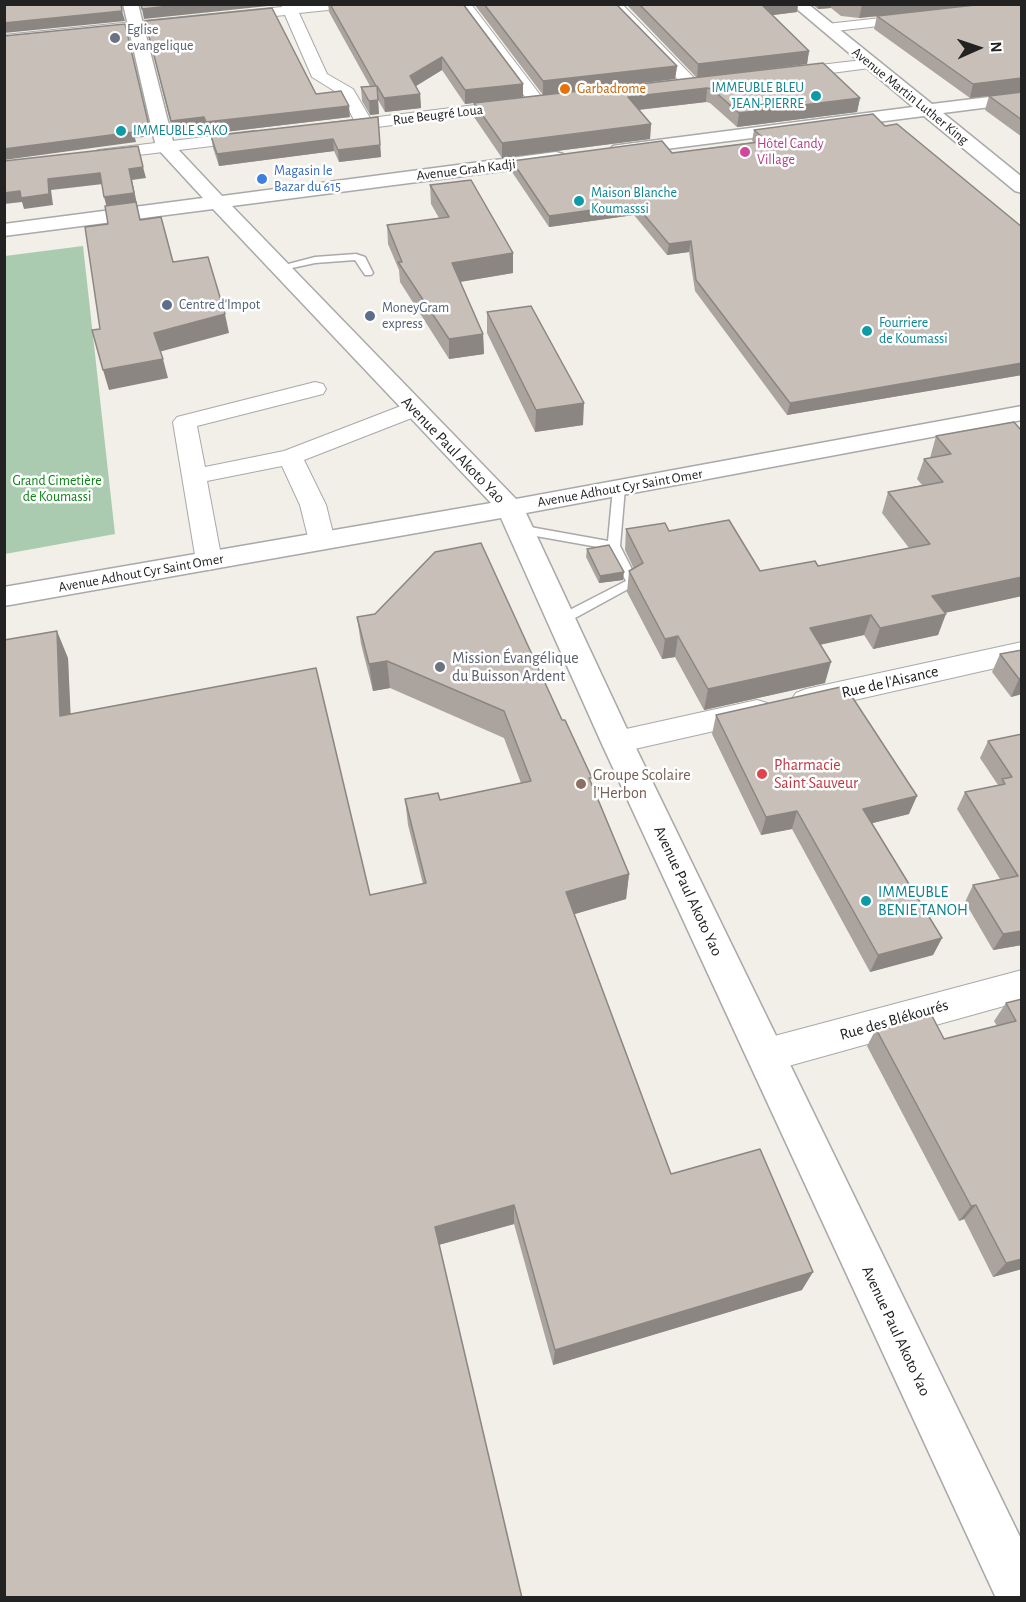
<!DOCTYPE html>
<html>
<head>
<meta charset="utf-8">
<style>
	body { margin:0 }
	#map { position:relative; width:1026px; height:1602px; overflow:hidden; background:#f2efe9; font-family:"Alegreya Sans",sans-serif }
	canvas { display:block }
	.frame { position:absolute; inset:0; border:6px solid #222; pointer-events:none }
	.north { position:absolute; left:948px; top:18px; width:60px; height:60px; -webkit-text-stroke:4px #fff; paint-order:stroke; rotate:87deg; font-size:16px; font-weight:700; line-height:24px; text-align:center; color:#222 }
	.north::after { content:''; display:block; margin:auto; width:21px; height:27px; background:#222; clip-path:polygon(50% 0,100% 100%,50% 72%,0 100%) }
</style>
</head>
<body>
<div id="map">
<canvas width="1026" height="1602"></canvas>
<div class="frame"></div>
<div class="north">N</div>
</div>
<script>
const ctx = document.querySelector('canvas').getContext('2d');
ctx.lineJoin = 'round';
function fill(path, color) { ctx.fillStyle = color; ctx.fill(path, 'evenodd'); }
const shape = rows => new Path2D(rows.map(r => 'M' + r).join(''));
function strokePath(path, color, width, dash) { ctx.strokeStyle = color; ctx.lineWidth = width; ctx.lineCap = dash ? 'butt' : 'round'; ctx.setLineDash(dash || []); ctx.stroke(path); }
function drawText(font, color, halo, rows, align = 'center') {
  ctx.font = font + ' "Alegreya Sans",sans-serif'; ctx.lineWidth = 5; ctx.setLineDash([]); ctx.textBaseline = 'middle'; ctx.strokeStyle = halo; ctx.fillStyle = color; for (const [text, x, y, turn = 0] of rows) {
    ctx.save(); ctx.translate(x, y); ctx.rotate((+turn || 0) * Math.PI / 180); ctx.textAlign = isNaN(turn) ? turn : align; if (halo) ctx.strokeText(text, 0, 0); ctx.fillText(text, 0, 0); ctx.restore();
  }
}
fill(shape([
	[83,246,115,534,5,554,5,256]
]), '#aacbaf');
const service = shape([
	[356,254,365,257,373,273,371,275,365,275,355,260,315,263,278,271,273,268,315,257,356,254],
	[619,484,625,488,620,546,639,583,566,623,556,623,554,620,556,617,626,581,609,549,519,533,513,529,519,525,608,541,613,488,619,484]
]);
const minor = shape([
	[281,4,354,4,347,8,299,13,327,74,353,89,370,118,516,100,524,105,516,110,336,132,330,131,328,127,330,123,354,120,341,95,312,77,285,15,4,44,4,35,282,7,281,4],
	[456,4,471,4,544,100,546,103,544,106,532,106,456,4],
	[606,4,622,4,698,82,700,85,698,88,686,88,606,4],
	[917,14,924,18,922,21,827,32,820,28,827,24,917,14],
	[871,59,879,64,877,67,786,79,778,74,786,69,871,59],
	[254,131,260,132,263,136,260,140,98,160,89,155,98,150,254,131],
	[315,382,323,384,326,389,323,394,197,426,205,467,284,451,406,404,422,404,426,409,422,414,304,460,326,505,335,541,331,547,322,549,313,547,309,541,300,505,282,466,207,481,222,561,218,567,209,570,200,567,196,561,173,422,177,417,315,382],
	[1022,642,1022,662,806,711,796,707,791,700,796,693,806,689,1022,642],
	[757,700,767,703,772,711,767,719,617,753,606,750,602,742,606,734,617,731,757,700],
	[1022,970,1022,1001,767,1072,754,1067,749,1055,754,1043,767,1038,1022,970]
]);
const tertiary = shape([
	[123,4,138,4,174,145,222,196,556,152,563,154,565,158,556,164,232,206,516,499,1022,406,1022,420,526,513,633,742,1022,1541,1022,1598,996,1598,601,742,501,518,4,606,4,587,491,503,213,209,4,236,4,224,203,198,156,147,123,4],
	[791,4,808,4,932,104,1022,93,1022,103,943,113,1022,177,1022,193,1015,191,924,116,619,155,613,154,610,150,613,146,619,145,913,107,791,4]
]);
strokePath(service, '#a9a9a9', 3);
strokePath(minor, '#a9a9a9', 2);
strokePath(tertiary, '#a9a9a9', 3);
fill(service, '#fff');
fill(minor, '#fff');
fill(tertiary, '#fff');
fill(shape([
	[328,4,463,4,523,84,523,97,465,104,442,70,416,86,420,94,421,108,385,112,378,100,379,114,370,115,362,101,361,87,370,86,329,12],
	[474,4,616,4,677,66,675,79,543,95],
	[626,4,798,4,797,12,772,15,809,51,807,64,697,78],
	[812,4,1022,4,1022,92,970,98,874,29,877,16,891,15,859,18,841,16,831,8,818,9],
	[145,21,316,94,350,117,208,134,206,129,173,133],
	[823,63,860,98,857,112,737,127,710,103,706,102,639,110,651,124,650,139,502,158,474,117,474,103],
	[1022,92,1022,137,985,110,989,96],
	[378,117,381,157,339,162,334,151,219,166,213,148,211,136],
	[885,126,1022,227,1022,375,787,415,695,291,689,252,667,255,634,215,549,227,512,172,512,161,672,153,754,142,752,141,754,130],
	[430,185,513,273,460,282,483,334,484,354,449,359,400,282,399,270,388,244,387,225,439,218,431,204],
	[487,312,583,425,535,432,487,333],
	[1022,428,1022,596,945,613,938,635,873,649,864,635,820,645,825,683,704,710,675,657,662,659,627,592,629,571,634,569,625,550,626,529,669,531,760,571,818,566,909,548,882,513,888,492,922,485,917,479,924,459,930,458,936,436],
	[587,549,623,580,599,583,586,557],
	[435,552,592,784,629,874,626,899,574,914,671,1174,802,1290,553,1365,514,1224,439,1245,4,1598,68,658,70,714,370,895,423,884,408,825,405,799,440,800,521,783,504,738,390,688,373,691,361,644,357,617,375,614],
	[1022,650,1022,694,1011,697,992,672,1000,654],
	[716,715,909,814,872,823,942,938,933,955,870,972,792,829,761,835,712,734],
	[1022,734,1022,945,993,950,965,902,973,885,1000,879,957,809,965,792,998,785,980,758,988,741],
	[1022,999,1022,1269,993,1277,964,1219,959,1221,867,1046,876,1029,944,1039,997,1026,994,1021,1006,1003]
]), '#aba49e');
fill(shape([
	[188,4,267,4,268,6,144,19,142,9],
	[760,4,798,4,797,12,758,17],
	[819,4,831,4,831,8,818,9],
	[869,4,985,4,859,18,862,5],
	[122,11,125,21,4,33,4,23],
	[809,51,807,64,697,78,698,64],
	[442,57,442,70,411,89,410,76],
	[677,66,675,79,543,95,543,81],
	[1022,78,1022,92,970,98,973,84],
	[523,84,523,97,465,104,465,90],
	[377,86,379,114,370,115,369,101],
	[707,88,706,102,627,111,628,97],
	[420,94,421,108,385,112,384,98],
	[860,98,857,112,737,127,739,113],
	[349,106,350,117,208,134,206,122],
	[204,117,206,129,173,133,171,121],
	[378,117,381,157,339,162,338,150],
	[651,124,650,139,502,158,502,143],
	[149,126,151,136,135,138,136,142,4,160,4,149],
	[333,139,334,151,219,166,217,154],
	[143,167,146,178,132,180,137,204,107,208,104,197,129,169],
	[100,173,103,184,51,190,53,205,24,209,22,202,4,204,4,193,20,191,48,179],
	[635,204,634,215,549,227,549,216],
	[691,241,689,252,667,255,669,244],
	[513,253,513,273,453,283,452,263],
	[225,314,229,333,159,352,154,333],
	[483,334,484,354,449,359,449,339],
	[163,359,168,378,109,390,103,370],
	[1022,363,1022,375,787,415,790,403],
	[584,403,583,425,535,432,536,410],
	[624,572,623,580,599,583,600,576],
	[1022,577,1022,596,925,617,932,596],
	[946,614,938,635,873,649,880,628],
	[871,615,864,635,804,648,810,628],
	[57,631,68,658,72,743,60,716],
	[678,636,675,657,662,659,665,639],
	[387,661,390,688,373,691,369,664],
	[831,662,825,683,704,710,708,689],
	[1022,678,1022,694,1011,697,1019,679],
	[917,796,909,814,857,827,863,809],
	[797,811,792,829,761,835,766,817],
	[629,874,626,899,565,917,566,892],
	[1022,931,1022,945,993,950,1003,934],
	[942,938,933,955,870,972,878,955],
	[514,1205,514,1224,438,1245,435,1227],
	[976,1205,964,1219,959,1221,971,1206],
	[1022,1259,1022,1269,993,1277,1006,1263],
	[813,1272,802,1290,553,1365,555,1350]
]), '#8b8681');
const building = shape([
	[4,4,121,4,122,11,4,23,4,4],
	[141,4,188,4,142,9,141,4],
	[330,4,463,4,523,84,465,90,442,57,410,76,420,94,384,98,377,86,378,100,369,101,361,87,376,86,330,4],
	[484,4,616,4,677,66,543,81,484,4],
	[639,4,761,4,809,51,698,64,639,4],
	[984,4,1022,4,1022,78,973,84,877,16,984,4],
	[272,8,316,94,341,91,349,106,206,122,204,117,171,121,145,21,272,8],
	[125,24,149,126,133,128,134,132,4,149,4,36,125,24],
	[823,63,860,98,739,113,712,89,707,88,628,97,651,124,502,143,474,103,823,63],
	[1022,92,1022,120,989,96,1022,92],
	[873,114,885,126,897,124,1022,227,1022,363,790,403,696,280,691,241,669,244,635,204,549,216,512,161,662,141,672,153,767,141,754,130,873,114],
	[378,117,380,145,338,150,333,139,217,154,211,136,378,117],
	[138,146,143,167,129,169,134,193,104,197,100,173,48,179,49,194,21,198,20,191,4,193,4,161,138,146],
	[471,180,513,253,452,263,483,334,449,339,398,262,402,262,387,225,449,217,430,185,471,180],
	[136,202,140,220,161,217,173,262,208,257,225,314,154,333,163,359,103,370,92,330,100,329,85,227,108,224,105,206,136,202],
	[531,306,584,403,536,410,487,312,531,306],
	[1014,422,1020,429,1022,428,1022,577,932,596,946,614,880,628,871,615,810,628,831,662,708,689,678,636,665,639,629,571,643,563,626,529,665,523,669,531,729,520,760,571,815,561,818,566,930,544,888,492,943,482,924,459,951,454,936,436,1014,422],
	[481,543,562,720,565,720,592,778,589,778,629,874,566,892,671,1174,760,1149,813,1272,555,1350,514,1205,435,1227,522,1598,4,1598,4,640,57,631,60,716,316,668,370,895,426,883,405,799,438,793,440,800,531,781,504,711,387,661,369,664,357,617,375,614,435,552,481,543],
	[609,545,624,572,600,576,587,549,609,545],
	[1022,650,1022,678,1019,679,1000,654,1022,650],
	[845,686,917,796,863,809,942,938,878,955,797,811,766,817,716,715,845,686],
	[1022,734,1022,931,1003,934,973,885,1018,876,965,792,1005,784,1002,779,1012,777,988,741,1022,734],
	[1022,999,1022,1259,1006,1263,976,1205,971,1206,876,1029,931,1014,944,1039,1016,1021,1006,1003,1022,999]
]);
fill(building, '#c7bfb8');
strokePath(building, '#8b8681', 1.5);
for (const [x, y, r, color] of [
	[115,38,6,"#6b7280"],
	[565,89,6,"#e8710a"],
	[816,96,6,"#0f9aa8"],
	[121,131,6,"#0f9aa8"],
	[745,152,6,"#d1479c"],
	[262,179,6,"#3f7fe0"],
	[579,201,6,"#0f9aa8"],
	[167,305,6,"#5c6f8a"],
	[370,316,6,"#5c6f8a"],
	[867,331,6,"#0f9aa8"],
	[440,667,6,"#6b7280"],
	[762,774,6,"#e0444e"],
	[581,784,6,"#8d6e63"],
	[866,901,6,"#0f9aa8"]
]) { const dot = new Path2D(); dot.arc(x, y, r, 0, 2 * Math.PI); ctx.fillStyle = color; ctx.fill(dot); strokePath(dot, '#fff', 2); }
drawText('14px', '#5b616d', '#fff', [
	["Eglise",127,30],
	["evangelique",127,46]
], 'left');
drawText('14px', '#0d838f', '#fff', [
	["IMMEUBLE BLEU",804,88,"right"],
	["JEAN-PIERRE",804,104,"right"],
	["IMMEUBLE SAKO",133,131],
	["Maison Blanche",591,193],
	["Koumasssi",591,209],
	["Fourriere",879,323],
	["de Koumassi",879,339]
], 'left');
drawText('14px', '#c56008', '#fff', [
	["Garbadrome",577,89]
], 'left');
drawText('14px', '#222', '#fff', [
	["Avenue Martin Luther King",910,96,39],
	["Rue Beugré Loua",438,115,-7],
	["Avenue Grah Kadji",466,170,-7],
	["Avenue Adhout Cyr Saint Omer",620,488,-10],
	["Avenue Adhout Cyr Saint Omer",141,573,-10]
]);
drawText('14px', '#b23c85', '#fff', [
	["Hôtel Candy",757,144],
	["Village",757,160]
], 'left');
drawText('14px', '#366cbe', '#fff', [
	["Magasin le",274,171],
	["Bazar du 615",274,187]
], 'left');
drawText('14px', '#4e5e75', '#fff', [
	["Centre d'Impot",179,305],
	["MoneyGram",382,308],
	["express",382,324]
], 'left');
drawText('14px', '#0c8416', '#fff', [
	["Grand Cimetière",57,481],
	["de Koumassi",57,497]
]);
drawText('16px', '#222', '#fff', [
	["Avenue Paul Akoto Yao",453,450,46],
	["Rue de l'Aisance",890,682,-13],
	["Avenue Paul Akoto Yao",688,891,65],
	["Rue des Blékourés",894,1020,-16],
	["Avenue Paul Akoto Yao",896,1331,65]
]);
drawText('16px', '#5b616d', '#fff', [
	["Mission Évangélique",452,658],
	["du Buisson Ardent",452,676]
], 'left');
drawText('16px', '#be3a42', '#fff', [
	["Pharmacie",774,765],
	["Saint Sauveur",774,783]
], 'left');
drawText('16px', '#785e54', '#fff', [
	["Groupe Scolaire",593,775],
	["l'Herbon",593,793]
], 'left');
drawText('16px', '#0d838f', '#fff', [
	["IMMEUBLE",878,892],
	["BENIE TANOH",878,910]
], 'left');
</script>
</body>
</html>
